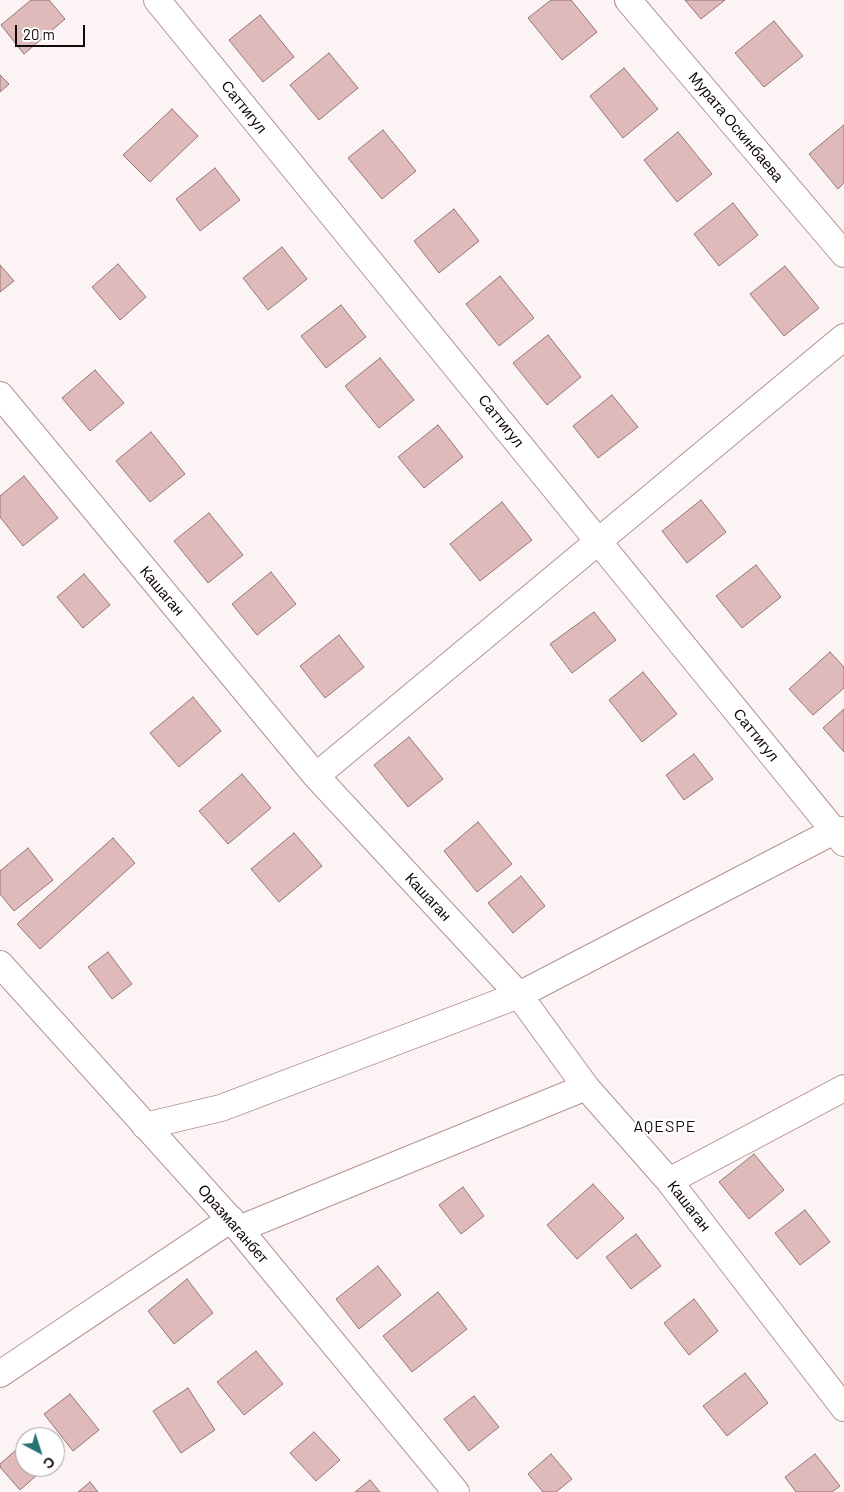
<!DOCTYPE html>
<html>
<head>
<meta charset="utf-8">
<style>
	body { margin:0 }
	#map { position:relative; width:844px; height:1492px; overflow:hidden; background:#fcf4f4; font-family:Barlow,sans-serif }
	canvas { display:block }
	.north { position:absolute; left:15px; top:1427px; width:50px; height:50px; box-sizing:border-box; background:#fff; border:1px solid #a19c9c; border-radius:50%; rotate:140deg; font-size:14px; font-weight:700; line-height:20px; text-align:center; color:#130808 }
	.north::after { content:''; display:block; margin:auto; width:18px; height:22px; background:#277273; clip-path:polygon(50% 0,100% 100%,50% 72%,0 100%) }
	.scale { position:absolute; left:15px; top:25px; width:70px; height:22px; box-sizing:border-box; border:2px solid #130808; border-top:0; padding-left:6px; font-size:15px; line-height:18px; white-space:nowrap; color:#130808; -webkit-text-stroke:4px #fff; paint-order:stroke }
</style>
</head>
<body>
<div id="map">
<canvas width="844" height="1492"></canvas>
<div class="north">С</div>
<div class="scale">20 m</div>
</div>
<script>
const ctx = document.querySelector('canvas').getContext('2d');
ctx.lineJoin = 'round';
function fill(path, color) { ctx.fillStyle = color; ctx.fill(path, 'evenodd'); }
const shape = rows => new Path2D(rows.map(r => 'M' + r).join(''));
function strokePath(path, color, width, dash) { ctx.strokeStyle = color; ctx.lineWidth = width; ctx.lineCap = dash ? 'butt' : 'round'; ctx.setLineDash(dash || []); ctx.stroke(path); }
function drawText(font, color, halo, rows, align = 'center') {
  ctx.font = font + ' Barlow,sans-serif'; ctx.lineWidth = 4.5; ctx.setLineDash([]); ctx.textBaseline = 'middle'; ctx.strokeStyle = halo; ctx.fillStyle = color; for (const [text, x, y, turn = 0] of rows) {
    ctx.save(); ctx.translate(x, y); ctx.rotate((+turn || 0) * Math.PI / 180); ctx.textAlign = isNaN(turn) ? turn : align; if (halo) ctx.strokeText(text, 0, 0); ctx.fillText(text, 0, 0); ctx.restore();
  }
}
const building = shape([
	[31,0,49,0,65,19,24,54,1,25,31,0],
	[551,0,571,0,597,32,562,60,528,18,551,0],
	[685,0,725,0,701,19,685,0],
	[260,15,294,57,263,82,229,40,260,15],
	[774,21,803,56,764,87,735,53,774,21],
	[329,53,358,88,319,120,290,85,329,53],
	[624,68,658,109,623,138,590,96,624,68],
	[0,75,9,84,0,92,0,75],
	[172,109,198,136,150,182,123,155,172,109],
	[844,125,844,183,838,189,809,154,844,125],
	[383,130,416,171,382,199,348,158,383,130],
	[678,132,712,174,677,202,644,160,678,132],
	[215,168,240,200,200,231,176,199,215,168],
	[733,203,758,235,719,266,694,234,733,203],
	[454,209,479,241,439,273,414,241,454,209],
	[282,247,307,279,268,310,243,278,282,247],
	[118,264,146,297,120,320,92,287,118,264],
	[0,265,14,281,0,292,0,265],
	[785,266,819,308,784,336,750,294,785,266],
	[500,276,534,318,499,346,466,304,500,276],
	[341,305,366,337,326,368,301,336,341,305],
	[548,335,581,377,547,405,513,363,548,335],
	[380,358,414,400,379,428,345,386,380,358],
	[95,370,124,403,90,431,62,398,95,370],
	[612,395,638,427,598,458,573,426,612,395],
	[438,425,463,457,424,488,398,457,438,425],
	[151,432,185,474,150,502,116,461,151,432],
	[24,476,58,518,23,546,0,517,0,496,24,476],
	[701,500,726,532,687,563,662,531,701,500],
	[502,502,532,540,480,581,450,544,502,502],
	[209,513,243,555,208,583,174,541,209,513],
	[756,565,781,597,742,628,716,596,756,565],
	[271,572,296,604,257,635,232,604,271,572],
	[84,574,110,605,83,628,57,597,84,574],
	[594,612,616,640,572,673,550,644,594,612],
	[339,635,364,667,325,698,300,666,339,635],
	[830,652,844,667,844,688,813,715,789,689,830,652],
	[643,672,677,714,642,742,609,700,643,672],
	[193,697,221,731,179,767,150,733,193,697],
	[844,709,844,752,823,728,844,709],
	[409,737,443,779,408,807,374,765,409,737],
	[694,754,713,779,684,800,666,775,694,754],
	[242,774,271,808,228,844,199,811,242,774],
	[478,822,512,864,477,892,444,851,478,822],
	[294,833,322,866,279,902,251,869,294,833],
	[113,838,135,863,40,949,17,924,113,838],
	[28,848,53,880,14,911,0,894,0,871,28,848],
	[521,876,545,906,513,933,488,903,521,876],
	[108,952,132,984,112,999,88,967,108,952],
	[754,1154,784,1190,749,1219,719,1182,754,1154],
	[593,1184,624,1218,577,1259,547,1225,593,1184],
	[463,1187,484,1216,461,1234,439,1205,463,1187],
	[805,1210,830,1242,800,1265,775,1233,805,1210],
	[636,1234,661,1266,631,1289,606,1257,636,1234],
	[378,1266,401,1295,359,1329,336,1299,378,1266],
	[187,1279,213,1313,174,1344,148,1311,187,1279],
	[438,1292,467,1329,412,1372,383,1336,438,1292],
	[694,1299,718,1331,689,1355,664,1323,694,1299],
	[256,1351,283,1384,244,1415,217,1382,256,1351],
	[745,1373,768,1403,727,1436,703,1406,745,1373],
	[188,1388,215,1430,181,1453,153,1411,188,1388],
	[70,1394,99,1430,73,1451,44,1414,70,1394],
	[474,1396,499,1427,469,1451,444,1419,474,1396],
	[314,1432,340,1460,316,1481,290,1453,314,1432],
	[25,1442,25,1467,46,1467,20,1490,0,1467,0,1464,25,1442],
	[551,1454,572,1479,556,1492,543,1492,528,1474,551,1454],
	[815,1454,840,1486,832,1492,796,1492,785,1477,815,1454],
	[370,1480,380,1492,355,1492,370,1480],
	[90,1482,98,1492,78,1492,90,1482]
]);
fill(building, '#debabb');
strokePath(building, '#957475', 1);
const minor = shape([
	[157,0,844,843],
	[628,0,844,254],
	[0,395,316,776,519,995,586,1087,669,1181,844,1408],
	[316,776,844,337],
	[0,964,239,1229,456,1492],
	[145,1126,221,1108,519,995,834,831,844,830],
	[669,1181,844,1088],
	[239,1229,586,1087],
	[0,1374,231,1219]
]);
strokePath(minor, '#b49292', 28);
strokePath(minor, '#fff', 26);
drawText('15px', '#130808', '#fff', [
	["Саттигул",244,107,51],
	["Мурата Оскинбаева",736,127,50],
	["Саттигул",501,421,51],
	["Кашаган",162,591,50],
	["Саттигул",756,735,51],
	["Кашаган",428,897,47],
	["Кашаган",689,1206,52],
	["Оразмаганбет",233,1224,49]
]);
ctx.letterSpacing = '1px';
drawText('16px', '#130808', '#fff', [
	["AQESPE",665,1127]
]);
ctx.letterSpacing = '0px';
</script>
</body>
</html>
